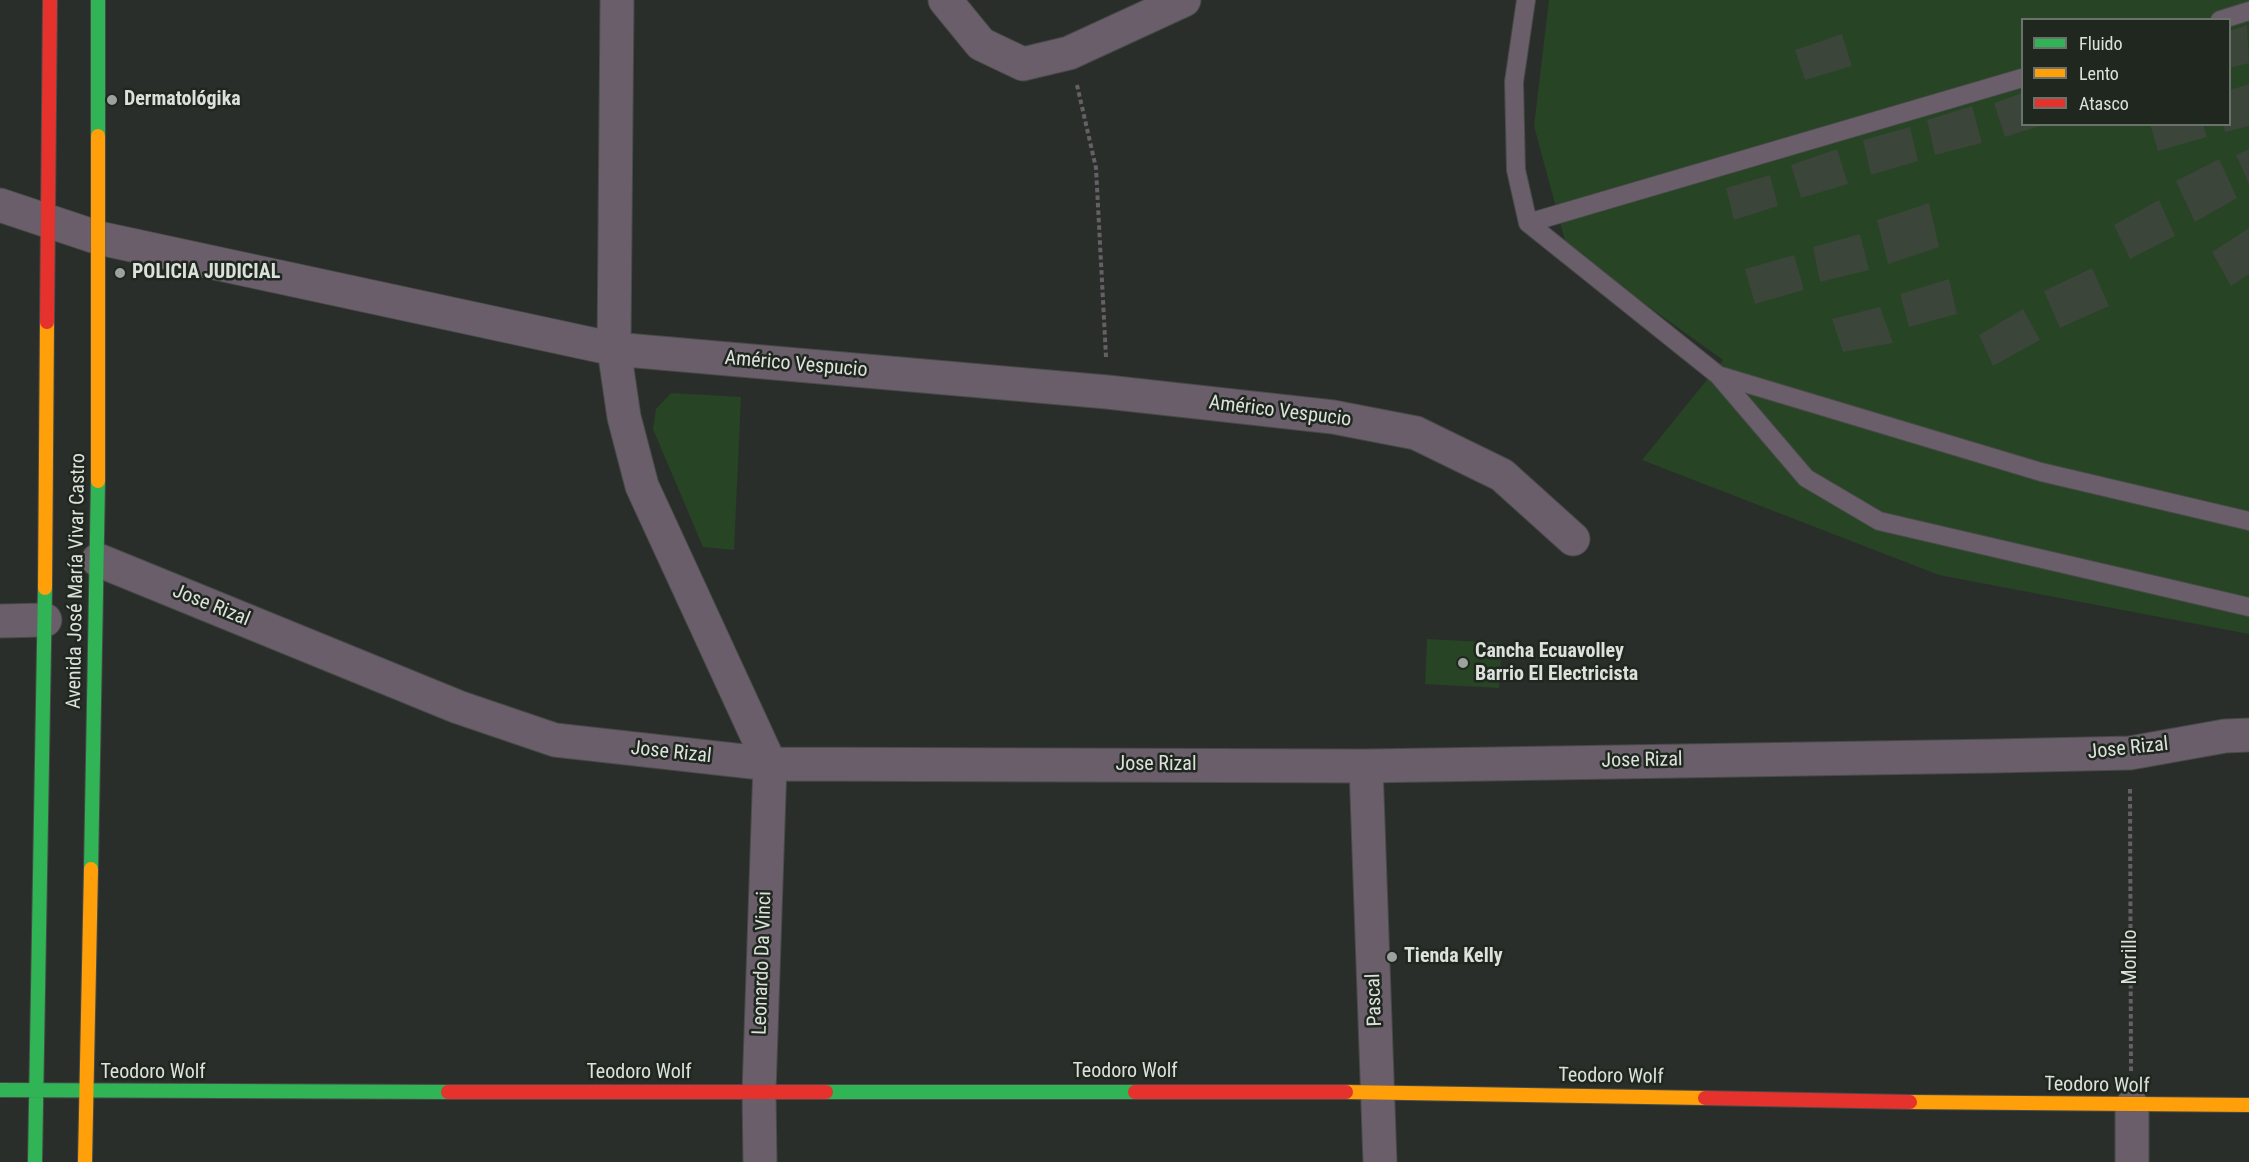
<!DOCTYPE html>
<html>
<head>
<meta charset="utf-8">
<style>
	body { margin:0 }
	#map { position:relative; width:2249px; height:1162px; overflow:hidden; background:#2a2e2a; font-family:"Roboto Condensed",sans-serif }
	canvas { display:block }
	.legend { position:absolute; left:2021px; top:18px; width:210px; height:108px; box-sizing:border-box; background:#1f271f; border:2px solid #6b716b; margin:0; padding:8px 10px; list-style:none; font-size:18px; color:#dce1dc }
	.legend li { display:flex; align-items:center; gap:12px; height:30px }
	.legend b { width:30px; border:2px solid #6b716b }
</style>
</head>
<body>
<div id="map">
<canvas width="2249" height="1162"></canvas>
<ul class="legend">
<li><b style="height:8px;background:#30b455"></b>Fluido</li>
<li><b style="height:8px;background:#ff9f0a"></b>Lento</li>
<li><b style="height:8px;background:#e5322d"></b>Atasco</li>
</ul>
</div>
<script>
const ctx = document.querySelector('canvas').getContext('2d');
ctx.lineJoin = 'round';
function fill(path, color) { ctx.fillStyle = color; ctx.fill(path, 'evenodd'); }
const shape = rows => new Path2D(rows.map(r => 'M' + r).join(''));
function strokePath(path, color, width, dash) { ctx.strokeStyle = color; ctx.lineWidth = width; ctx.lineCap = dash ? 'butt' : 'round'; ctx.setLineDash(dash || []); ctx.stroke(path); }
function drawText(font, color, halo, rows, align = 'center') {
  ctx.font = font + ' "Roboto Condensed",sans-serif'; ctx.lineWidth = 5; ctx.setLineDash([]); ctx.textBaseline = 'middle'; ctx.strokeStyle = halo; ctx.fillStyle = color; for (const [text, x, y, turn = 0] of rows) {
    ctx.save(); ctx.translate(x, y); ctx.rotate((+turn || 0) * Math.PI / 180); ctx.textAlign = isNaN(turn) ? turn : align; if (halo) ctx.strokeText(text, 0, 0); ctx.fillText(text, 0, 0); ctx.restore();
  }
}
fill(shape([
	[1549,0,2249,0,2249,634,1939,575,1642,460,1723,360,1567,248,1534,126],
	[2022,20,2230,20,2230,124,2022,124],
	[671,393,741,397,734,550,703,547,653,429,656,409],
	[1427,639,1502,643,1499,688,1425,684]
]), '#274425');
fill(shape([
	[2247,25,2249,63,2230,68,2230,31],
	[1842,34,1852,66,1805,80,1795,50],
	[2249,84,2249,126,2225,132,2223,124,2230,124,2230,90],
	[2022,93,2022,124,2043,125,2005,137,1994,103],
	[1972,106,1982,143,1935,155,1927,120],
	[2150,124,2203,124,2207,137,2158,151],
	[1910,127,1918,161,1871,175,1863,140],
	[1837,149,1848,184,1801,198,1791,165],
	[2249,149,2249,184,2236,155],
	[2219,159,2237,198,2195,222,2176,181],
	[1770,175,1778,206,1734,220,1726,188],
	[2159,200,2175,236,2130,259,2114,225],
	[1929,203,1939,247,1888,264,1877,220],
	[2249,228,2249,274,2231,286,2212,252],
	[1860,234,1869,270,1820,282,1813,247],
	[1794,255,1804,290,1755,304,1745,269],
	[2092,268,2109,306,2060,328,2044,291],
	[1949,279,1957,314,1909,327,1900,294],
	[1880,307,1893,343,1843,352,1832,319],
	[2023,309,2040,340,1993,366,1979,335]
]), '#3b453a');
const lane = shape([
	[1526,0,1514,82,1516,170,1528,223,1718,375,2041,472,2249,521],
	[2220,20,2249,11],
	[1528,223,2022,78],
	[1718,375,1806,478,1879,521,2249,607]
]);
const street = shape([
	[617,0,614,349,624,417,642,486,770,764,759,1092,760,1162],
	[945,0,981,44,1023,64,1069,53,1184,0],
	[0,205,99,238,614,349,1107,392,1333,417,1416,433,1502,475,1573,539],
	[98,560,458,707,555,740,770,764,1366,766,1995,756,2130,753,2225,736,2249,735],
	[0,621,45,620],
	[1366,766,1380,1162],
	[2132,1106,2132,1162]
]);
const fast = shape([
	[98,0,98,136],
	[91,869,98,481],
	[0,1090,448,1092],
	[826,1092,1135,1092],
	[35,1162,45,588]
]);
const slow = shape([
	[98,136,98,481],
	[45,588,47,322],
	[1346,1092,1705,1098],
	[1910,1102,2249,1105],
	[85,1162,91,869]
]);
const jam = shape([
	[47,322,50,0],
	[448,1092,826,1092],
	[1135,1092,1346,1092],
	[1705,1098,1910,1102]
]);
strokePath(lane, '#474a47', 20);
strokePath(street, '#474a47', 35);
strokePath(fast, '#474a47', 16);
strokePath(slow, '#474a47', 16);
strokePath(jam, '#474a47', 16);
strokePath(shape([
	[1077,85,1096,168,1106,357],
	[2130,789,2131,1072]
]), '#656066', 4, [4.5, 3]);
strokePath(lane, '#695e6a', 18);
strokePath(street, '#695e6a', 33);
strokePath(fast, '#30b455', 14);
strokePath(slow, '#ff9f0a', 14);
strokePath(jam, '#e5322d', 14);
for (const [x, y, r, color] of [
	[112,100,6,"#9ea29e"],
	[120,273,6,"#9ea29e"],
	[1463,663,6,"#9ea29e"],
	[1392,957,6,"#9ea29e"]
]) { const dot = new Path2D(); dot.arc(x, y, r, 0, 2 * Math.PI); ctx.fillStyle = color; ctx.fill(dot); strokePath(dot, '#1f271f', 2); }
drawText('bold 20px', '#dce1dc', '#1f271f', [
	["Dermatológika",124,100],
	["POLICIA JUDICIAL",132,273],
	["Cancha Ecuavolley",1475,652],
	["Barrio El Electricista",1475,675],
	["Tienda Kelly",1404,957]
], 'left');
drawText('20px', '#dce1dc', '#1f271f', [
	["Américo Vespucio",796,365,5],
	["Américo Vespucio",1280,412,7],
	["Avenida José María Vivar Castro",77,581,-89],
	["Jose Rizal",211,606,22],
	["Jose Rizal",2128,749,-6],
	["Jose Rizal",671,753,6],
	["Jose Rizal",1642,761,-1],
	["Jose Rizal",1156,765],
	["Morillo",2131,957,-90],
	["Leonardo Da Vinci",763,963,-88],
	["Pascal",1375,1000,-92],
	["Teodoro Wolf",1125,1072],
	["Teodoro Wolf",153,1073],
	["Teodoro Wolf",639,1073],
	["Teodoro Wolf",1611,1077,1],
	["Teodoro Wolf",2097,1086,1]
]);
</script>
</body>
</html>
